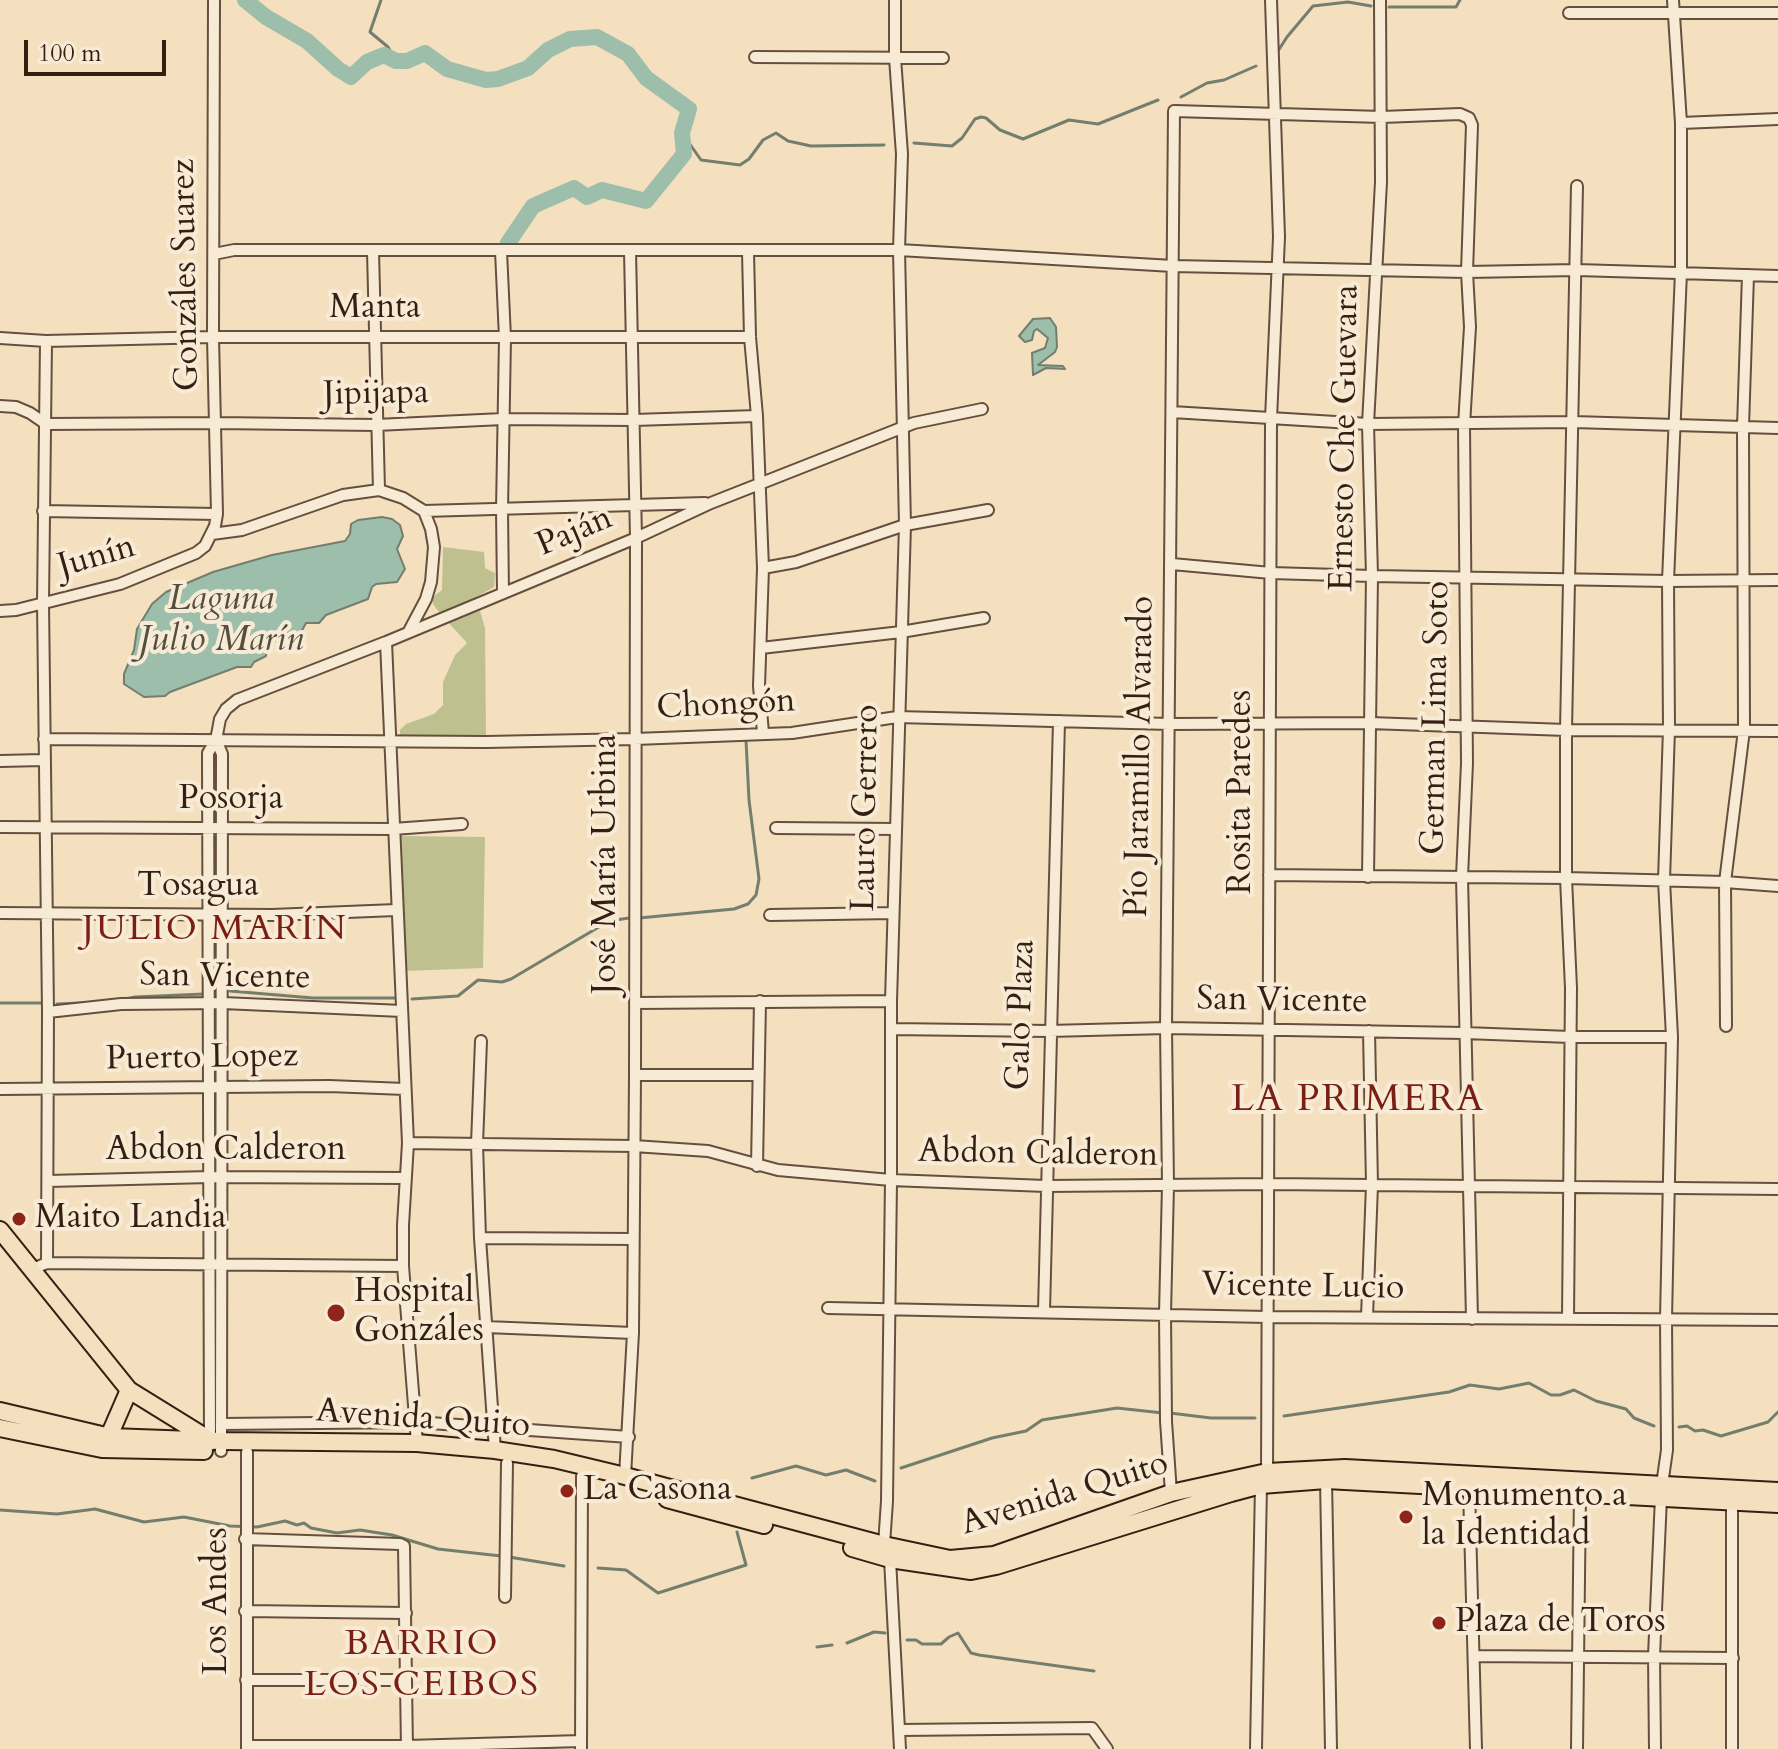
<!DOCTYPE html>
<html>
<head>
<meta charset="utf-8">
<style>
	body { margin:0 }
	#map { position:relative; width:1778px; height:1749px; overflow:hidden; background:#f4e0be; font-family:Cardo,serif }
	canvas { display:block }
	.scale { position:absolute; left:24px; top:40px; width:142px; height:36px; box-sizing:border-box; border:4px solid #351f13; border-top:0; padding-left:10px; font-size:24px; line-height:28px; white-space:nowrap; color:#351f13; -webkit-text-stroke:6px #f8ebd5; paint-order:stroke }
</style>
</head>
<body>
<div id="map">
<canvas width="1778" height="1749"></canvas>
<div class="scale">100 m</div>
</div>
<script>
const ctx = document.querySelector('canvas').getContext('2d');
ctx.lineJoin = 'round';
function fill(path, color) { ctx.fillStyle = color; ctx.fill(path, 'evenodd'); }
const shape = rows => new Path2D(rows.map(r => 'M' + r).join(''));
function strokePath(path, color, width, dash) { ctx.strokeStyle = color; ctx.lineWidth = width; ctx.lineCap = dash ? 'butt' : 'round'; ctx.setLineDash(dash || []); ctx.stroke(path); }
function drawText(font, color, halo, rows, align = 'center') {
  ctx.font = font + ' Cardo,serif'; ctx.lineWidth = 8; ctx.setLineDash([]); ctx.textBaseline = 'middle'; ctx.strokeStyle = halo; ctx.fillStyle = color; for (const [text, x, y, turn = 0] of rows) {
    ctx.save(); ctx.translate(x, y); ctx.rotate((+turn || 0) * Math.PI / 180); ctx.textAlign = isNaN(turn) ? turn : align; if (halo) ctx.strokeText(text, 0, 0); ctx.fillText(text, 0, 0); ctx.restore();
  }
}
fill(shape([
	[443,547,484,552,485,568,495,573,494,587,455,609,439,612,433,604,433,597,442,590],
	[480,611,485,628,486,737,400,737,400,730,406,724,434,714,443,705,443,682,455,655,467,643,447,621],
	[397,836,485,837,483,968,404,971]
]), '#bec18f');
const water = shape([
	[1050,318,1056,327,1057,347,1055,352,1038,365,1063,366,1065,369,1046,368,1033,375,1032,353,1045,348,1048,338,1037,329,1034,331,1032,340,1025,342,1019,336,1033,319,1050,318],
	[382,517,392,519,400,525,403,536,397,549,405,569,397,582,376,584,372,587,368,599,326,615,319,623,306,623,299,636,293,637,286,632,283,637,267,644,266,656,254,662,251,667,237,667,170,692,165,696,144,697,124,684,124,674,134,650,137,629,152,604,166,592,213,572,272,555,345,541,350,534,351,524,358,520,382,517]
]);
fill(water, '#9dbeab');
strokePath(water, '#737e6e', 2);
strokePath(shape([
	[381,0,370,32,388,47,396,61],
	[1389,7,1456,7,1460,0],
	[1278,51,1287,37,1313,6,1348,2,1371,6],
	[1181,97,1207,83,1224,80,1256,66],
	[682,133,701,160,740,165,749,159,763,140,776,133,788,141,811,146,884,145],
	[914,143,952,146,962,138,975,119,981,117,986,118,1000,130,1023,139,1069,120,1098,124,1158,100],
	[639,918,734,909,748,904,756,895,759,879,749,800,746,740],
	[230,991,313,998,394,998],
	[412,999,458,996,478,980,502,982,511,979,609,921,629,918],
	[121,1000,135,997,204,994],
	[0,1003,43,1003],
	[57,1004,81,1003],
	[1170,1413,1211,1418,1255,1418],
	[1284,1416,1449,1392,1470,1385,1499,1389,1529,1383,1551,1395,1560,1395,1574,1390,1596,1401,1626,1409,1634,1418,1654,1426],
	[1679,1427,1687,1426,1695,1431,1703,1430,1721,1436,1768,1422,1778,1412],
	[901,1468,992,1438,1026,1431,1042,1420,1117,1408,1163,1413],
	[752,1478,796,1466,826,1475,846,1470,875,1481],
	[0,1510,57,1514,95,1509,144,1522,184,1517,230,1526,257,1527,285,1521,297,1525,304,1523,311,1528,337,1533,360,1530,392,1535,438,1549,501,1556],
	[509,1557,564,1566],
	[598,1568,626,1570,658,1593,746,1565,737,1532],
	[907,1640,916,1640,922,1644,941,1644,949,1637,958,1633,971,1653,979,1655,1094,1671],
	[847,1643,874,1632,885,1633],
	[817,1647,832,1645]
]), '#737e6e', 3);
strokePath(shape([
	[245,0,266,17,307,41,338,69,351,77,367,62,384,55,396,61,407,61,425,53,447,69,486,80,498,79,528,68,548,50,570,39,597,37,628,54,646,78,689,109,682,133,684,154,646,201,602,190,587,197,574,188,533,206,508,243]
]), '#9dbeab', 16);
const minor = shape([
	[895,0,895,58,902,154,899,250,905,525,891,1001,891,1180,887,1501,884,1545,890,1559,900,1749],
	[1569,13,1778,13],
	[755,57,943,58],
	[1681,123,1778,119],
	[373,251,379,490],
	[501,251,505,338,502,510,503,593],
	[748,252,750,337,757,416,763,568,759,686,763,733],
	[214,254,234,250,899,250,1173,266,1467,272,1577,270,1778,276],
	[0,338,46,341,213,337,750,337],
	[46,341,43,603,48,1012,47,1263],
	[0,406,16,407,30,413,46,424,217,423,376,425,503,419,634,420,757,416],
	[1172,412,1368,424,1573,422,1778,428],
	[43,511,217,514],
	[424,511,705,503],
	[212,534,242,530,343,495,379,490,403,498,424,511,431,529,434,547,431,582,426,599,409,631],
	[1172,564,1271,573,1372,576,1668,581,1778,580],
	[763,568,796,562,905,525,988,510],
	[0,611,16,610,120,584,196,553,205,546,215,526,217,514,213,337,214,0],
	[386,642,408,1143,403,1225,403,1266,417,1443],
	[761,648,901,632,984,618],
	[44,739,486,742,635,739,792,733,897,717,1170,724,1370,723,1566,730,1778,731],
	[216,740,222,754,221,1451],
	[0,761,43,760],
	[0,827,393,829,462,824],
	[776,828,895,829],
	[1269,875,1566,878,1725,882,1778,886],
	[1368,877,1372,576,1368,424,1381,182,1380,0],
	[0,913,272,915,396,910],
	[770,915,893,913],
	[635,1003,891,1001],
	[48,1012,121,1004,223,1003,402,1011],
	[1726,1026,1725,882,1744,730,1743,427,1748,275],
	[891,1029,1049,1031,1166,1028,1465,1033,1570,1037,1672,1037],
	[481,1041,477,1144,480,1238,495,1450],
	[635,1075,758,1075],
	[0,1089,329,1086,405,1089],
	[408,1143,634,1146,708,1151,778,1170,891,1180,1046,1186,1270,1184,1778,1189],
	[757,1166,760,1001],
	[48,1181,210,1177,405,1178],
	[480,1238,633,1239],
	[30,1270,47,1263,403,1266],
	[828,1308,1267,1317,1778,1320],
	[1044,1311,1059,721],
	[1367,1317,1372,1185,1369,1031],
	[1568,1319,1571,988,1566,878,1566,730,1577,186],
	[486,1327,633,1333],
	[221,1424,416,1422,629,1437],
	[210,1445,208,753,216,740,220,719,226,709,237,700,386,642,636,538,711,503,914,423,982,409],
	[247,1452,247,1749],
	[1267,1472,1271,419,1279,237,1271,0],
	[625,1476,633,1333,635,1075,636,538,630,251],
	[1326,1480,1331,1749],
	[1662,1485,1667,1450,1666,1319,1672,1037,1664,880,1669,729,1668,581,1681,272,1681,123,1673,0],
	[1469,1488,1476,1749],
	[1171,1493,1166,1421,1165,1314,1168,1185,1166,1028,1174,111,1382,117,1460,114,1469,118,1472,125,1467,272,1470,327,1464,425,1467,763,1462,877,1472,1319],
	[245,1539,400,1544,404,1546,407,1749],
	[505,1597,507,1463],
	[245,1611,406,1613],
	[1475,1656,1733,1658],
	[246,1680,406,1680],
	[900,1730,1092,1728,1107,1749],
	[247,1746,407,1746,581,1741],
	[581,1749,582,1476],
	[1256,1749,1261,1485],
	[1577,1749,1580,1492],
	[1655,1749,1654,1656,1661,1497],
	[1732,1749,1732,1501]
]);
const trunk = shape([
	[0,1230,129,1390,205,1437],
	[0,1411,110,1437,221,1441,417,1443,495,1450,554,1459,625,1476,884,1545,950,1559,994,1555,1171,1493,1267,1472,1345,1468,1778,1491],
	[0,1428,102,1449,204,1451],
	[106,1443,129,1390],
	[667,1499,764,1525],
	[852,1548,890,1559,971,1571,996,1566,1231,1493,1261,1485,1326,1480,1778,1504]
]);
strokePath(minor, '#654f3e', 14);
strokePath(trunk, '#351f13', 20);
strokePath(minor, '#f8ebd5', 10);
strokePath(trunk, '#f4e0be', 16);
for (const [x, y, r, color] of [
	[19,1219,8,"#8f2418"],
	[336,1313,10,"#8f2418"],
	[567,1491,8,"#8f2418"],
	[1406,1517,8,"#8f2418"],
	[1439,1623,8,"#8f2418"]
]) { const dot = new Path2D(); dot.arc(x, y, r, 0, 2 * Math.PI); ctx.fillStyle = color; ctx.fill(dot); strokePath(dot, '#f8ebd5', 3); }
drawText('34px', '#351f13', '#f8ebd5', [
	["Gonzáles Suarez",187,275,-91],
	["Manta",375,309],
	["Jipijapa",376,395,-1],
	["Ernesto Che Guevara",1346,438,-89],
	["Paján",575,533,-23],
	["Junín",97,558,-16],
	["Chongón",726,706,-3],
	["German Lima Soto",1437,718,-89],
	["Pío Jaramillo Alvarado",1141,757,-89],
	["Rosita Paredes",1242,792,-90],
	["Posorja",231,800],
	["Lauro Gerrero",867,808,-89],
	["José María Urbina",607,864,-90],
	["Tosagua",198,887],
	["San Vicente",225,978,1],
	["San Vicente",1282,1002,1],
	["Galo Plaza",1022,1015,-88],
	["Puerto Lopez",202,1059,-1],
	["Abdon Calderon",226,1151],
	["Abdon Calderon",1038,1155,1],
	["Vicente Lucio",1303,1288,1],
	["Avenida Quito",423,1420,4],
	["Avenida Quito",1065,1495,-17],
	["Los Andes",218,1601,-90]
]);
drawText('34px', '#351f13', '#f8ebd5', [
	["Maito Landia",35,1219],
	["Hospital",354,1293],
	["Gonzáles",354,1332],
	["La Casona",583,1491],
	["Monumento a",1422,1497],
	["la Identidad",1422,1536],
	["Plaza de Toros",1455,1623]
], 'left');
drawText('italic 36px', '#544f41', '#f8ebd5', [
	["Laguna",221,601],
	["Julio Marín",221,642]
]);
ctx.letterSpacing = '2px';
drawText('36px', '#7a1f14', '#f8ebd5', [
	["JULIO MARÍN",215,931],
	["BARRIO",422,1646],
	["LOS CEIBOS",422,1687]
]);
ctx.letterSpacing = '0px';
ctx.letterSpacing = '2px';
drawText('38px', '#7a1f14', '#f8ebd5', [
	["LA PRIMERA",1358,1101]
]);
ctx.letterSpacing = '0px';
</script>
</body>
</html>
